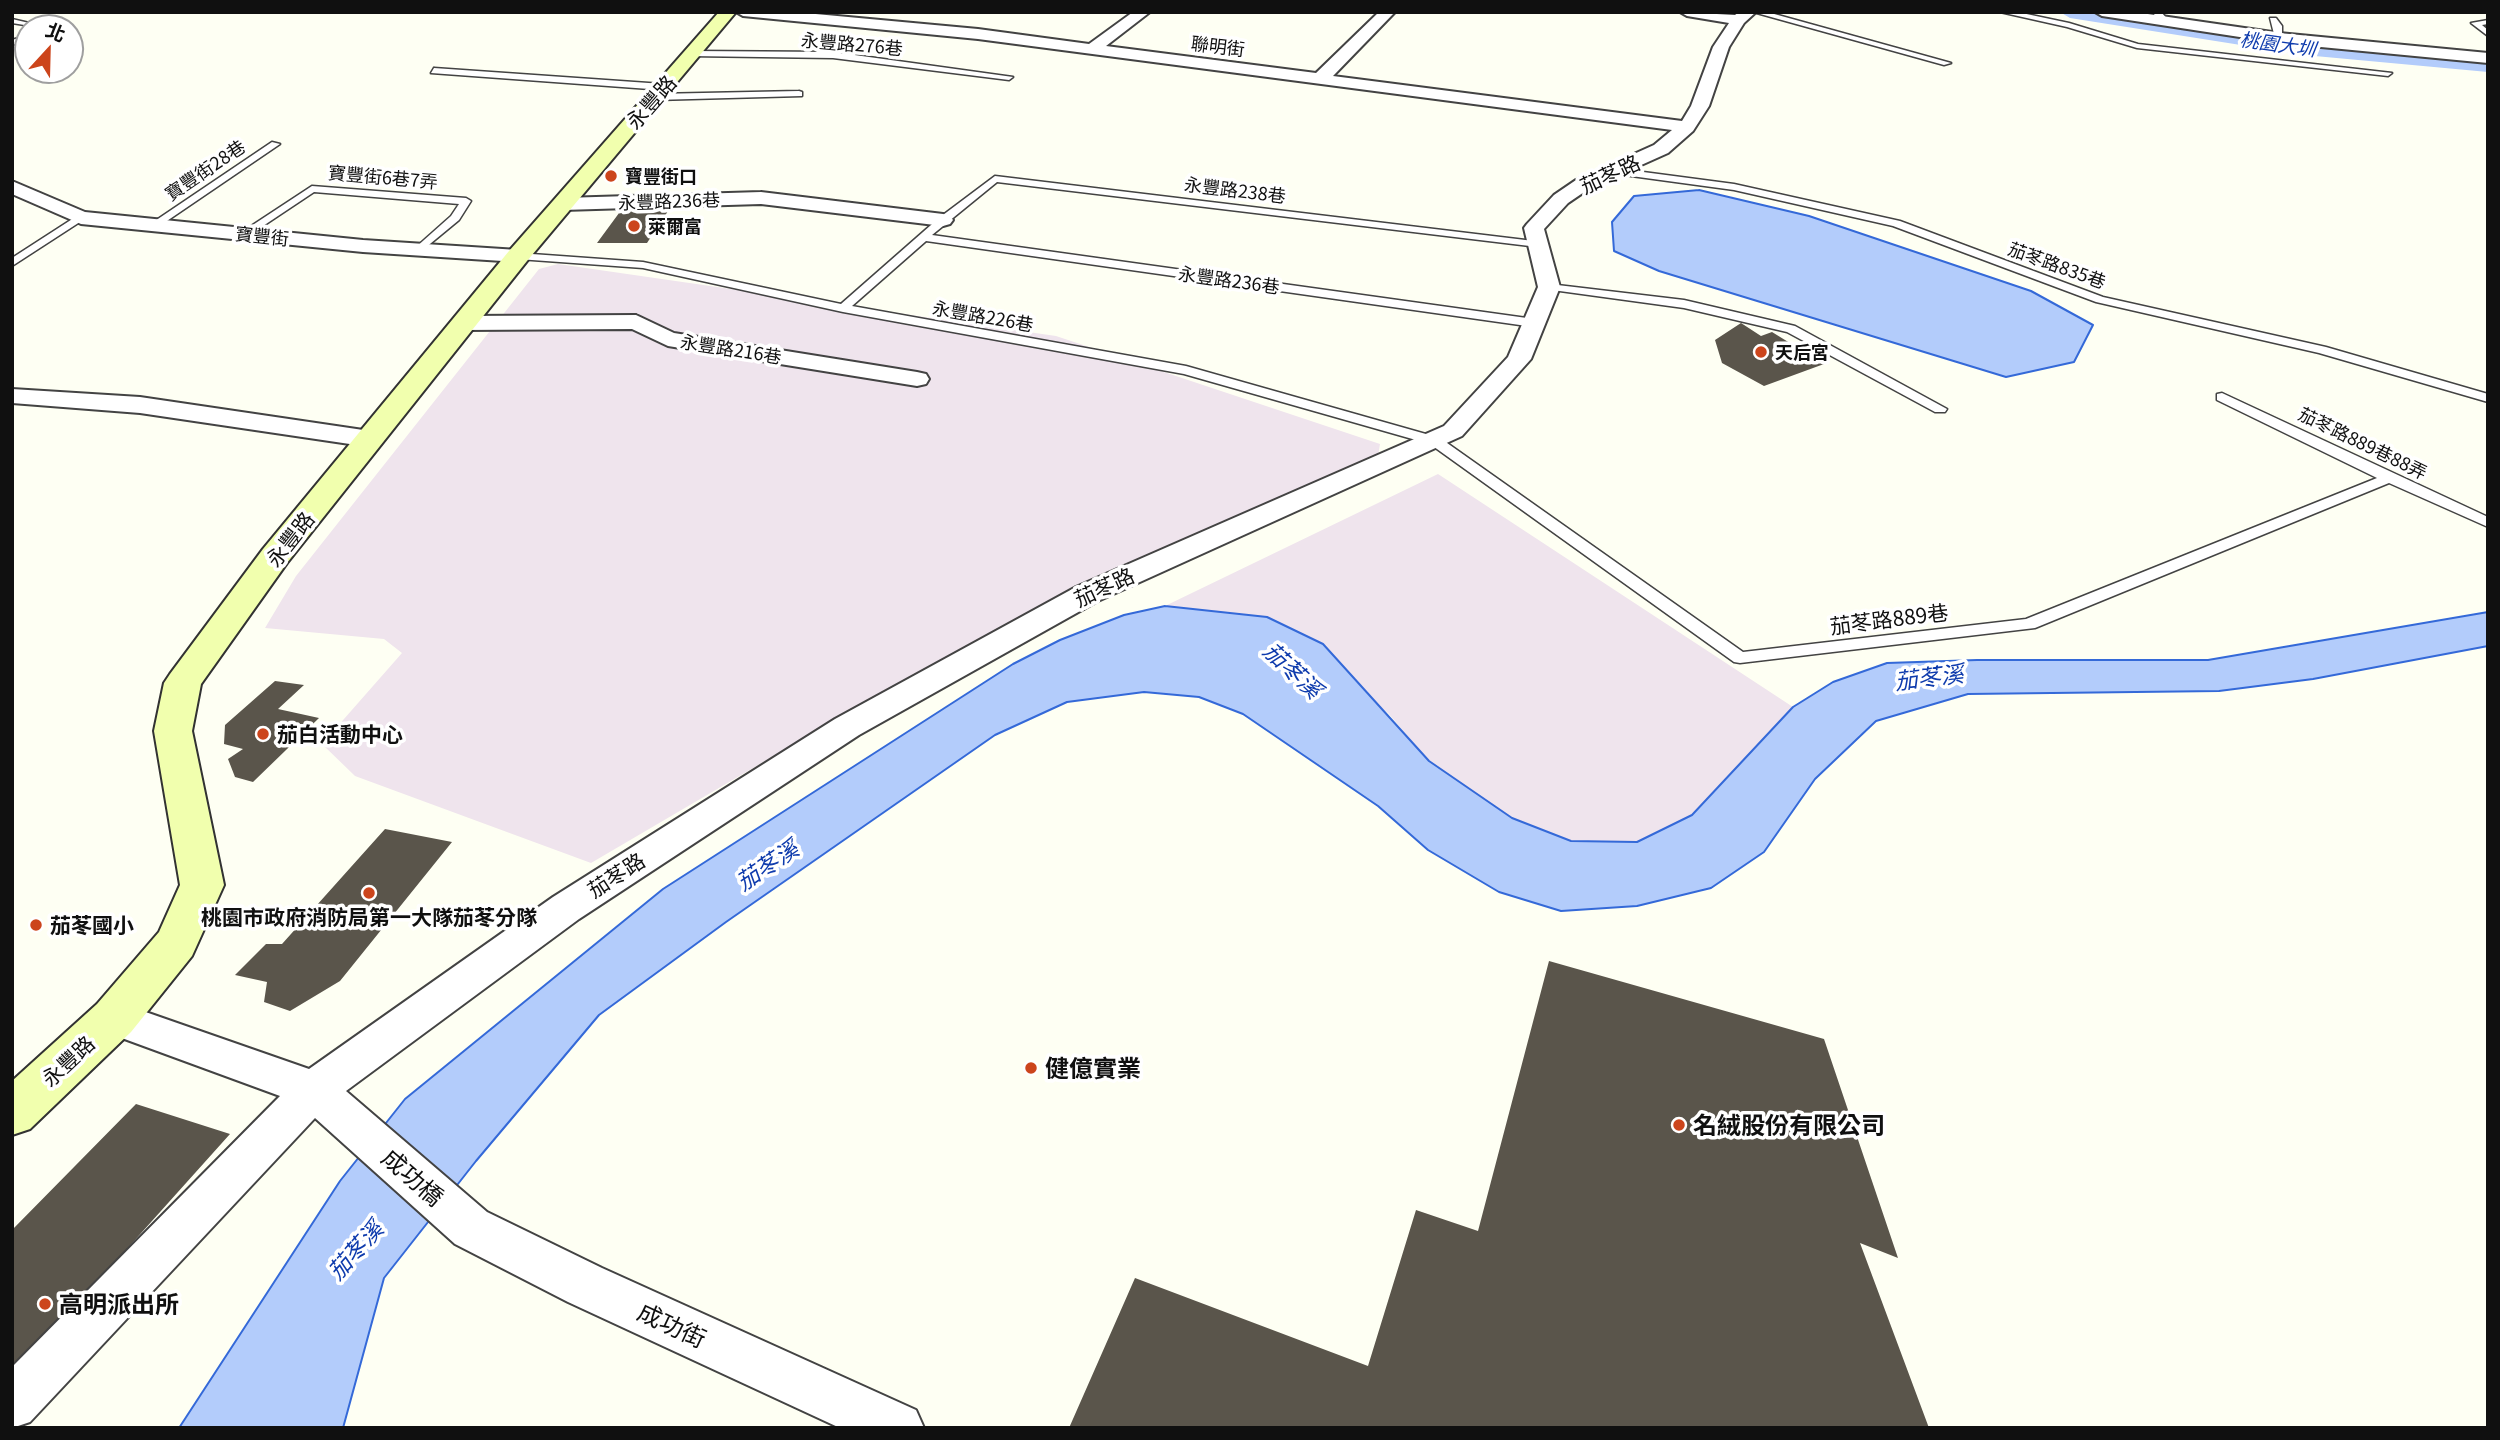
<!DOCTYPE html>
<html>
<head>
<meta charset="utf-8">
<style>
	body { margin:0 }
	#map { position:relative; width:2500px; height:1440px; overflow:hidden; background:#fefff3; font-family:Georgia,"Noto Sans TC",serif }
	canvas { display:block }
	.frame { position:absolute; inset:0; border:14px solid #101010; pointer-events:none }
	.north { position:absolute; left:14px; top:14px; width:70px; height:70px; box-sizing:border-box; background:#fff; border:2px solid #9f9f9f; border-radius:50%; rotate:22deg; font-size:19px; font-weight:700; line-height:28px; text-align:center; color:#101010 }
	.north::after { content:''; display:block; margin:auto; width:24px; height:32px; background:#cc451c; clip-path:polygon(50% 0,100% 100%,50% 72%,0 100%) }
</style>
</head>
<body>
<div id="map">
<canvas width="2500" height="1440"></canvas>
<div class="frame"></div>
<div class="north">北</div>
</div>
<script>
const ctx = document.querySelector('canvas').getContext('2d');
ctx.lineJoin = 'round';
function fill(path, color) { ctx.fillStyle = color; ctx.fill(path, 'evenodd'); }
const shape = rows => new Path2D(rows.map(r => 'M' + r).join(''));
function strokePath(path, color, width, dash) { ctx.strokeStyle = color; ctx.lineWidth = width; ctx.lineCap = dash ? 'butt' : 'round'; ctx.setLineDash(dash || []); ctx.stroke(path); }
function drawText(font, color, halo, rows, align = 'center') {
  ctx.font = font + ' Georgia,"Noto Sans TC",serif'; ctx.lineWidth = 7; ctx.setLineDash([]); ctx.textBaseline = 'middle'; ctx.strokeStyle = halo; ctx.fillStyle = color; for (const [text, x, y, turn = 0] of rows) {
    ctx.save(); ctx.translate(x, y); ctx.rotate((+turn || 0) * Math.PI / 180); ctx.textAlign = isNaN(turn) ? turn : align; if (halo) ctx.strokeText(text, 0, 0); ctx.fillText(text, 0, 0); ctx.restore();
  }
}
fill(shape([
	[558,264,1056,336,1380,444,1378,456,881,693,591,863,355,776,322,744,402,653,384,639,265,628,296,576,539,269],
	[1438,474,1793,707,1692,815,1637,842,1571,841,1512,818,1429,761,1388,713,1267,617,1165,606]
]), '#efe4ed');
const water = shape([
	[1699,190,1809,216,2031,291,2093,325,2074,362,2006,377,1659,271,1614,251,1612,222,1634,196,1699,190],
	[1165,606,1267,617,1323,644,1429,761,1512,818,1571,841,1637,842,1692,815,1793,707,1833,682,1887,663,1977,660,2208,660,2488,612,2488,646,2313,679,2219,691,1968,694,1876,721,1815,779,1764,852,1711,888,1637,906,1561,911,1499,892,1428,850,1378,806,1243,714,1199,697,1144,692,1067,702,995,735,726,922,599,1015,476,1161,384,1278,343,1428,179,1428,340,1181,405,1099,663,889,1013,664,1060,640,1124,615,1165,606]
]);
fill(water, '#b3ccfb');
strokePath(water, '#3469d8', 2);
fill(shape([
	[2060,12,2109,12,2304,43,2488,60,2488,72,2304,55,2070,18,2060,12]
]), '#b3ccfb');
fill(shape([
	[670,208,647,243,597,243,622,209],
	[1741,323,1761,336,1772,332,1824,364,1764,386,1722,363,1715,340],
	[275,681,304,685,278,709,319,718,253,782,235,777,228,759,243,749,224,744,225,725],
	[385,829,452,842,340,981,290,1011,264,1002,267,982,235,975,266,944,282,944],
	[1549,961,1824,1039,1898,1258,1860,1243,1929,1428,1069,1428,1135,1278,1368,1366,1416,1210,1478,1231],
	[136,1104,230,1134,12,1377,12,1230]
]), '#5a554b');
const lane = shape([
	[1753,12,1767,12,1951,63,1944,65,1753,12],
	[2000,12,2017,12,2069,23,2138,44,2392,73,2388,76,2137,48,2067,27,2000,12],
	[2152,12,2161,12,2171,23,2164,25,2152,12],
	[2270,18,2276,18,2282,26,2282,40,2275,38,2270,18],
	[12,19,42,26,43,28,12,23,12,19],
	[2488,20,2488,24,2482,25,2488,30,2488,36,2471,23,2488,20],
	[28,35,28,40,12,45,12,40,28,35],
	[692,51,833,52,1013,77,1009,80,833,58,689,56,692,51],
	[434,68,663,84,667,87,663,90,431,73,434,68],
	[799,91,802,92,802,96,655,100,651,97,655,94,799,91],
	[272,142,280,144,158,227,149,225,272,142],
	[1613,168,1734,184,1900,221,2103,297,2326,347,2488,394,2488,402,2319,353,2096,302,1893,226,1734,190,1609,173,1609,169,1613,168],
	[995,176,1542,242,1542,246,1538,247,997,182,932,235,1534,319,1540,323,1534,327,926,241,852,306,1186,366,1440,438,1743,652,2026,619,2377,478,2217,400,2217,394,2222,393,2488,517,2488,527,2389,483,2035,628,1740,663,1734,662,1430,444,1184,374,843,312,643,268,518,259,512,256,518,253,643,262,841,304,939,218,995,176],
	[312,186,466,198,471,201,459,220,419,253,415,252,415,248,451,216,459,204,314,192,248,236,239,234,312,186],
	[77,216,86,218,12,266,12,258,77,216],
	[1549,284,1684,300,1795,326,1947,409,1945,412,1935,412,1787,332,1684,308,1545,289,1543,287,1549,284]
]);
const street = shape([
	[736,12,794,12,978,29,1089,44,1133,12,1150,12,1106,46,1316,73,1379,12,1395,12,1333,76,1682,121,1691,106,1713,47,1729,23,1687,16,1680,12,1735,15,1739,12,1756,12,1744,23,1729,47,1709,106,1693,131,1668,153,1590,188,1568,203,1544,229,1560,287,1531,359,1462,436,1098,601,859,735,579,919,346,1091,487,1212,602,1268,916,1410,924,1428,840,1428,568,1302,455,1244,315,1118,30,1422,12,1428,12,1367,280,1096,100,1030,94,1018,100,1006,114,1001,309,1069,553,897,835,719,1076,587,1444,426,1508,357,1538,287,1524,228,1527,224,1554,195,1576,180,1654,145,1672,130,978,39,743,16,736,12],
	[2095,12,2134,12,2279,33,2488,53,2488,63,2279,43,2102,16,2095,12],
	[12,181,85,212,363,240,518,250,525,252,529,256,525,260,518,262,363,252,81,224,12,194,12,181],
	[761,192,943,214,950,216,953,220,950,224,943,226,761,204,563,210,556,208,553,204,556,200,563,198,761,192],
	[636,315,674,333,917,372,926,374,929,379,926,384,917,386,668,346,632,329,464,330,456,328,453,323,456,318,464,316,636,315],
	[12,389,140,397,370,431,379,433,383,439,379,445,370,447,140,413,12,403,12,389]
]);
const secondary = shape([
	[719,12,736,12,527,261,287,563,201,684,192,731,224,885,192,956,131,1032,30,1129,12,1135,12,1081,97,1004,159,932,180,885,154,731,164,683,170,674,263,549,509,251,719,12]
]);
strokePath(lane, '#434343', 3);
strokePath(street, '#434343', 4);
strokePath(secondary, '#323232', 4);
fill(lane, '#fff');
fill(street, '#fff');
fill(secondary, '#f1ffae');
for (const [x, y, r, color] of [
	[611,176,7,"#cc451c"],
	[634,226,7,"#cc451c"],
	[1761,352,7,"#cc451c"],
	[263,734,7,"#cc451c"],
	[369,893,7,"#cc451c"],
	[36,925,7,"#cc451c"],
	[1031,1068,7,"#cc451c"],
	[1679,1125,7,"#cc451c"],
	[45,1304,7,"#cc451c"]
]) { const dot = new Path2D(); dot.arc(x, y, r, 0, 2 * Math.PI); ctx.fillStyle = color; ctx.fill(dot); strokePath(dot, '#fff', 2.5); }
drawText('18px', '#101010', '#fff', [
	["永豐路276巷",852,44,5],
	["聯明街",1218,46,7],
	["寶豐街28巷",205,170,-34],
	["寶豐街6巷7弄",383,177,5],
	["永豐路238巷",1235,190,7],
	["永豐路236巷",669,201,-2],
	["寶豐街",262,236,6],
	["茄苳路835巷",2057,265,20],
	["永豐路236巷",1229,280,8],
	["永豐路226巷",983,316,10],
	["永豐路216巷",731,349,9],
	["茄苳路889巷88弄",2363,443,26]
]);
drawText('bold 18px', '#101010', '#fff', [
	["寶豐街口",625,176],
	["萊爾富",648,226],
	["天后宮",1775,352]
], 'left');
drawText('italic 19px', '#0e3bad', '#fff', [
	["桃園大圳",2278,44,8]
]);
drawText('21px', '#101010', '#fff', [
	["永豐路",651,102,-49],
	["茄苳路",1610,174,-25],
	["永豐路",290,539,-52],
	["茄苳路",1104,587,-25],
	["茄苳路889巷",1889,619,-7],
	["茄苳路",616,875,-33],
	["永豐路",68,1061,-43]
]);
drawText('bold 21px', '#101010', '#fff', [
	["茄白活動中心",277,734],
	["桃園市政府消防局第一大隊茄苳分隊",369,917,"center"],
	["茄苳國小",50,925]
], 'left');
drawText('italic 23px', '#0e3bad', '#fff', [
	["茄苳溪",1293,670,43],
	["茄苳溪",1929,677,-7],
	["茄苳溪",767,865,-34],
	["茄苳溪",355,1250,-48]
]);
drawText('bold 24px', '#101010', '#fff', [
	["健億實業",1045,1068],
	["名絨股份有限公司",1693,1125],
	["高明派出所",59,1304]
], 'left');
drawText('24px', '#101010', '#fff', [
	["成功橋",413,1177,41],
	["成功街",672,1325,25]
]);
</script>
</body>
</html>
